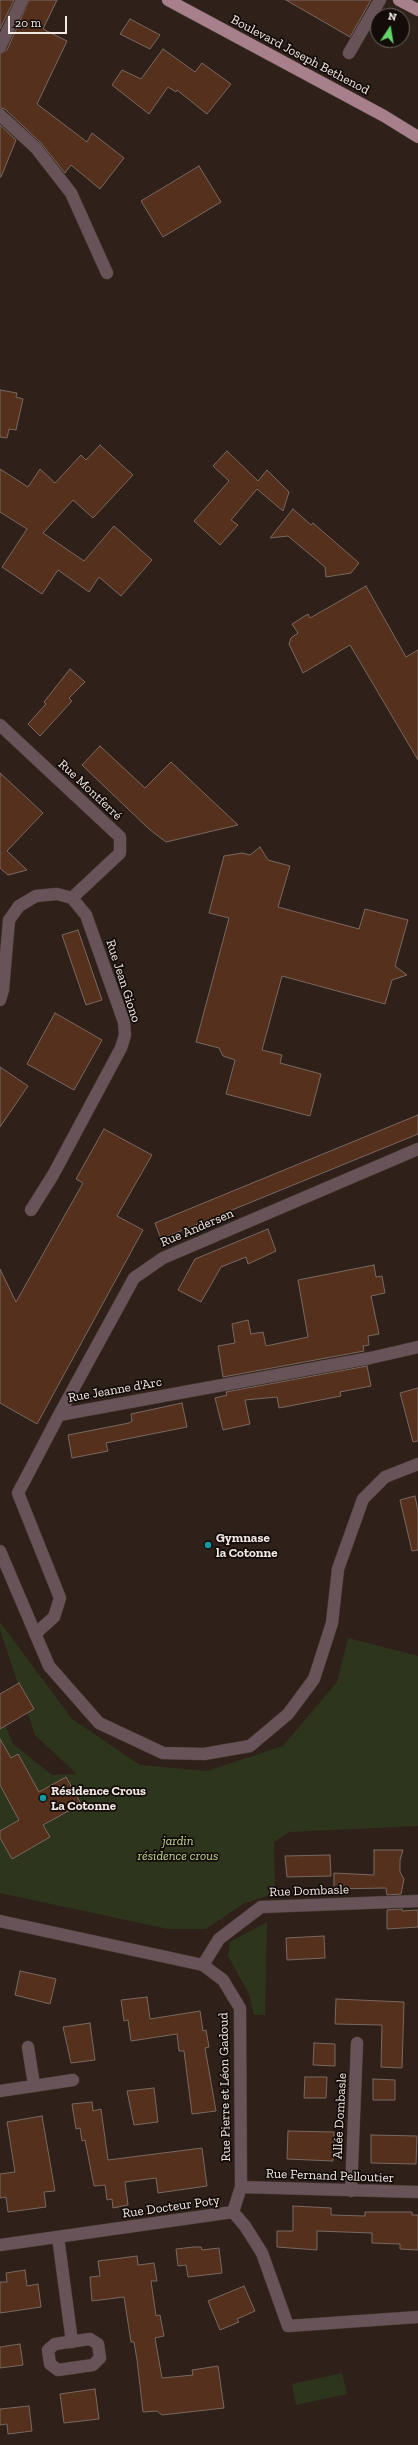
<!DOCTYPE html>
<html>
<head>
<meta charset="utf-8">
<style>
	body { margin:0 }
	#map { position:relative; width:418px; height:2445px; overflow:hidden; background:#2f211a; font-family:"Zilla Slab",serif }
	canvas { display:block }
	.north { position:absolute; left:370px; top:8px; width:40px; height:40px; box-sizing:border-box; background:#130c09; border:1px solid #6d6461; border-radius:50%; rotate:12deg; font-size:11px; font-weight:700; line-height:16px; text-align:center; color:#f3e9e4 }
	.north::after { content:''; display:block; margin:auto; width:14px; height:18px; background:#61d46a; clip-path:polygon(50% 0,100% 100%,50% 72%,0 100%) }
	.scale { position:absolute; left:8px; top:16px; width:59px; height:18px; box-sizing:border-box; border:2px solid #f3e9e4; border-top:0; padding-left:5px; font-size:12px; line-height:14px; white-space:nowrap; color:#f3e9e4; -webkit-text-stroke:3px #130c09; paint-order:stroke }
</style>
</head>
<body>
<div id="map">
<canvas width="418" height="2445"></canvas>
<div class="north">N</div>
<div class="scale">20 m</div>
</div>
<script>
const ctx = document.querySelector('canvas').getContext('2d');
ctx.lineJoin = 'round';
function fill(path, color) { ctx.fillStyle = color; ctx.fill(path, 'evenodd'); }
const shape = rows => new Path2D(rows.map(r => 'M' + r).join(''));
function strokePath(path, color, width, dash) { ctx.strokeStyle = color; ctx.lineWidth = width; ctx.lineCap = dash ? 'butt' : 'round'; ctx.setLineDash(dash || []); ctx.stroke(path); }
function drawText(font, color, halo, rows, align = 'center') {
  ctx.font = font + ' "Zilla Slab",serif'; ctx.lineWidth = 3.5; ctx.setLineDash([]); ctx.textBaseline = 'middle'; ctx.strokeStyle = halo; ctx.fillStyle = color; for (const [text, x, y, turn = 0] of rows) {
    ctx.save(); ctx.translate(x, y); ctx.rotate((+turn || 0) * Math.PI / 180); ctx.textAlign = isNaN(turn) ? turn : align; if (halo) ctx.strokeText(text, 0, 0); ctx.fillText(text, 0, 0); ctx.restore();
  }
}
fill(shape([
	[0,1622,72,1719,140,1765,207,1771,283,1746,337,1682,348,1638,418,1656,418,1826,289,1832,274,1842,275,1893,243,1904,206,1929,168,1929,0,1893,0,1711,13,1744,52,1775,77,1774,35,1735,0,1630],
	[267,1922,265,2015,254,2015,249,1994,228,1956,230,1942],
	[342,2373,347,2394,296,2405,292,2384]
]), '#2e351d');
const building = shape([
	[0,0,14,0,0,29,0,0],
	[29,0,57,0,43,29,67,41,37,104,87,142,92,133,124,158,100,189,71,165,65,173,41,143,5,109,0,108,0,54,7,50,29,0],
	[286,0,371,0,350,37,286,0],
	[130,19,160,35,150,49,120,34,130,19],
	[163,49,195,72,202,63,231,84,207,114,177,90,176,92,168,87,149,114,112,85,122,70,141,79,163,49],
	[0,125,16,140,1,177,0,177,0,125],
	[199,166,221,202,163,237,141,201,199,166],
	[0,390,17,393,16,397,23,399,16,430,9,429,7,438,0,437,0,390],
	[100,445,133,475,93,518,73,500,43,533,84,561,114,526,152,560,121,596,99,577,89,592,58,570,42,594,2,567,27,529,0,512,0,469,28,487,40,469,55,483,81,455,86,460,100,445],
	[227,451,258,481,267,470,289,492,283,511,257,489,231,520,238,525,220,545,194,521,229,481,213,466,227,451],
	[293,509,311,525,313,523,359,563,351,573,326,577,325,567,288,536,270,538,293,509],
	[366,586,406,657,418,650,418,760,350,645,303,673,289,644,291,638,298,633,292,624,308,614,310,618,366,586],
	[70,669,85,682,69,698,72,701,40,736,28,724,46,704,44,702,70,669],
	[100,746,145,788,171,762,238,825,166,842,149,829,82,765,100,746],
	[0,773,43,813,7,851,27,870,8,875,0,868,0,773],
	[260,847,268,860,290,866,278,907,359,929,365,909,408,920,395,966,407,975,392,980,385,1004,282,976,262,1050,282,1055,280,1063,321,1074,310,1116,226,1094,235,1060,223,1056,219,1048,196,1042,229,918,209,913,224,856,242,853,250,855,260,847],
	[78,930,102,1000,86,1005,62,935,78,930],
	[55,1013,102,1040,74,1090,27,1064,55,1013],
	[0,1067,28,1086,0,1127,0,1067],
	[418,1115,418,1134,161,1239,155,1223,418,1115],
	[104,1129,152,1155,117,1216,143,1230,37,1424,0,1403,0,1269,16,1302,83,1183,76,1179,104,1129],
	[268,1229,276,1251,248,1264,246,1257,221,1267,201,1302,178,1290,195,1259,268,1229],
	[374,1265,376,1277,382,1276,385,1293,371,1296,379,1334,368,1336,369,1345,363,1346,364,1351,223,1377,218,1346,235,1343,232,1324,248,1320,251,1334,263,1332,266,1346,308,1337,298,1280,374,1265],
	[367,1366,371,1386,340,1392,341,1396,279,1408,277,1397,245,1400,250,1424,223,1430,215,1398,227,1395,226,1392,367,1366],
	[418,1388,418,1441,413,1442,400,1393,418,1388],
	[182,1403,187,1427,106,1443,108,1451,72,1458,68,1435,129,1423,132,1421,131,1414,182,1403],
	[415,1496,418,1511,418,1550,412,1551,400,1500,415,1496],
	[19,1683,34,1709,0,1729,0,1694,19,1683],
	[0,1739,11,1758,18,1754,39,1792,66,1777,81,1804,43,1825,50,1837,12,1859,0,1838,0,1831,19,1820,0,1785,0,1739],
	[374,1850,403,1850,400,1860,400,1872,404,1879,401,1894,387,1895,386,1888,334,1889,334,1873,374,1875,374,1850],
	[330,1855,331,1876,287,1877,285,1856,330,1855],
	[402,1909,402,1911,418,1910,418,1927,387,1929,387,1910,402,1909],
	[324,1936,325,1958,287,1960,286,1938,324,1936],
	[20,1971,56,1979,50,2004,15,1995,20,1971],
	[147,1997,150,2019,200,2011,203,2031,206,2030,209,2047,205,2048,216,2111,192,2114,184,2051,179,2051,177,2034,131,2041,128,2020,124,2021,121,2000,147,1997],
	[336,1999,404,2002,402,2068,381,2067,382,2025,335,2024,336,1999],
	[90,2023,95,2060,71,2063,63,2027,90,2023],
	[314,2043,335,2044,335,2066,313,2065,314,2043],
	[305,2077,327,2077,326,2098,304,2098,305,2077],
	[373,2079,395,2080,395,2100,373,2100,373,2079],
	[154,2088,158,2122,134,2125,127,2091,154,2088],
	[92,2102,93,2111,101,2109,108,2160,202,2148,207,2186,158,2193,156,2178,125,2182,128,2205,113,2208,112,2199,107,2200,105,2185,94,2186,85,2140,82,2141,80,2128,76,2129,72,2104,92,2102],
	[42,2116,55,2191,44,2192,46,2207,8,2212,6,2197,0,2198,0,2174,15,2172,7,2122,42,2116],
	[288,2131,334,2132,333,2161,287,2159,288,2131],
	[371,2135,417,2136,416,2164,371,2163,371,2135],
	[293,2206,331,2208,331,2215,365,2216,365,2212,412,2212,412,2215,418,2215,418,2250,400,2249,400,2244,372,2243,372,2233,317,2231,317,2250,277,2247,277,2231,293,2231,293,2206],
	[194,2247,201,2247,202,2250,219,2248,222,2273,188,2277,186,2265,178,2266,176,2249,194,2247],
	[137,2256,138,2265,154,2263,157,2281,151,2281,156,2316,160,2315,164,2336,155,2338,162,2378,193,2375,192,2370,218,2366,224,2408,162,2415,157,2411,143,2412,137,2360,134,2342,131,2342,124,2297,92,2301,90,2277,100,2276,98,2261,137,2256],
	[25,2270,27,2286,38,2284,41,2307,0,2313,0,2282,7,2282,6,2273,25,2270],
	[244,2286,255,2311,237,2319,239,2322,220,2330,208,2301,244,2286],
	[20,2344,23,2365,0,2368,0,2347,20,2344],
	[95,2389,99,2419,64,2423,60,2394,95,2389],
	[29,2406,32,2431,8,2434,7,2424,0,2425,0,2409,29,2406]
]);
fill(building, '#55311d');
strokePath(building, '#796860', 1);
const minor = shape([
	[0,47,22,0],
	[349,53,380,0],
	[0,115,36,148,71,193,107,273],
	[0,725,120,837,120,853,72,898],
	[0,1000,3,990,9,920,19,906,36,896,57,894,72,898,86,915,124,1022,125,1035,121,1048,53,1175,31,1210],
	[59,1415,134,1278,163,1258,418,1149],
	[0,1551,49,1666,99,1723,163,1753,204,1754,250,1746,288,1714,314,1679,332,1623,338,1569,363,1499,385,1477,418,1464],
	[35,1634,54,1617,60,1598,18,1493,59,1415,370,1358,418,1347],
	[0,1921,203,1965,223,1980,240,2008,241,2187,233,2212],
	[203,1965,219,1939,261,1907,418,1901],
	[28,2047,34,2085],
	[0,2091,73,2080],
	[241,2187,418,2192],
	[351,2191,357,2043],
	[58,2237,72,2342],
	[0,2245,233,2212,245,2226,262,2253,288,2326,418,2317],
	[90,2339,98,2344,100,2358,93,2365,58,2370,50,2364,48,2350,55,2344,90,2339]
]);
const major = shape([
	[168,0,384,116,418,137],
	[399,0,418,10]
]);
strokePath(minor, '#4a3d36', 13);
strokePath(major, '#4a3d36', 13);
strokePath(minor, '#675358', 12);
strokePath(major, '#a8808b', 12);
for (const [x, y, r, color] of [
	[208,1545,4,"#0f9aa8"],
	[43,1798,4,"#0f9aa8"]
]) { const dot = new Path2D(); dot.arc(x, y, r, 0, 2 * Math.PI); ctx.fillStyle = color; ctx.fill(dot); strokePath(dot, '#130c09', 1.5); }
drawText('13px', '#f3e9e4', '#130c09', [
	["Boulevard Joseph Bethenod",300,55,28],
	["Rue Montferré",90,790,43],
	["Rue Jean Giono",123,981,72],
	["Rue Andersen",197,1228,-23],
	["Rue Jeanne d'Arc",115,1390,-10],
	["Rue Dombasle",309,1891,-2],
	["Rue Pierre et Léon Gadoud",225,2087,-91],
	["Allée Dombasle",340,2116,-87],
	["Rue Fernand Pelloutier",330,2176,2],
	["Rue Docteur Poty",171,2207,-8]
]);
drawText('bold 13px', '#f3e9e4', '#130c09', [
	["Gymnase",216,1538],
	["la Cotonne",216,1553],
	["Résidence Crous",51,1791],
	["La Cotonne",51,1806]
], 'left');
drawText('italic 13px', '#c4d794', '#130c09', [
	["jardin",178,1841],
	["résidence crous",178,1856]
]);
</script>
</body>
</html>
